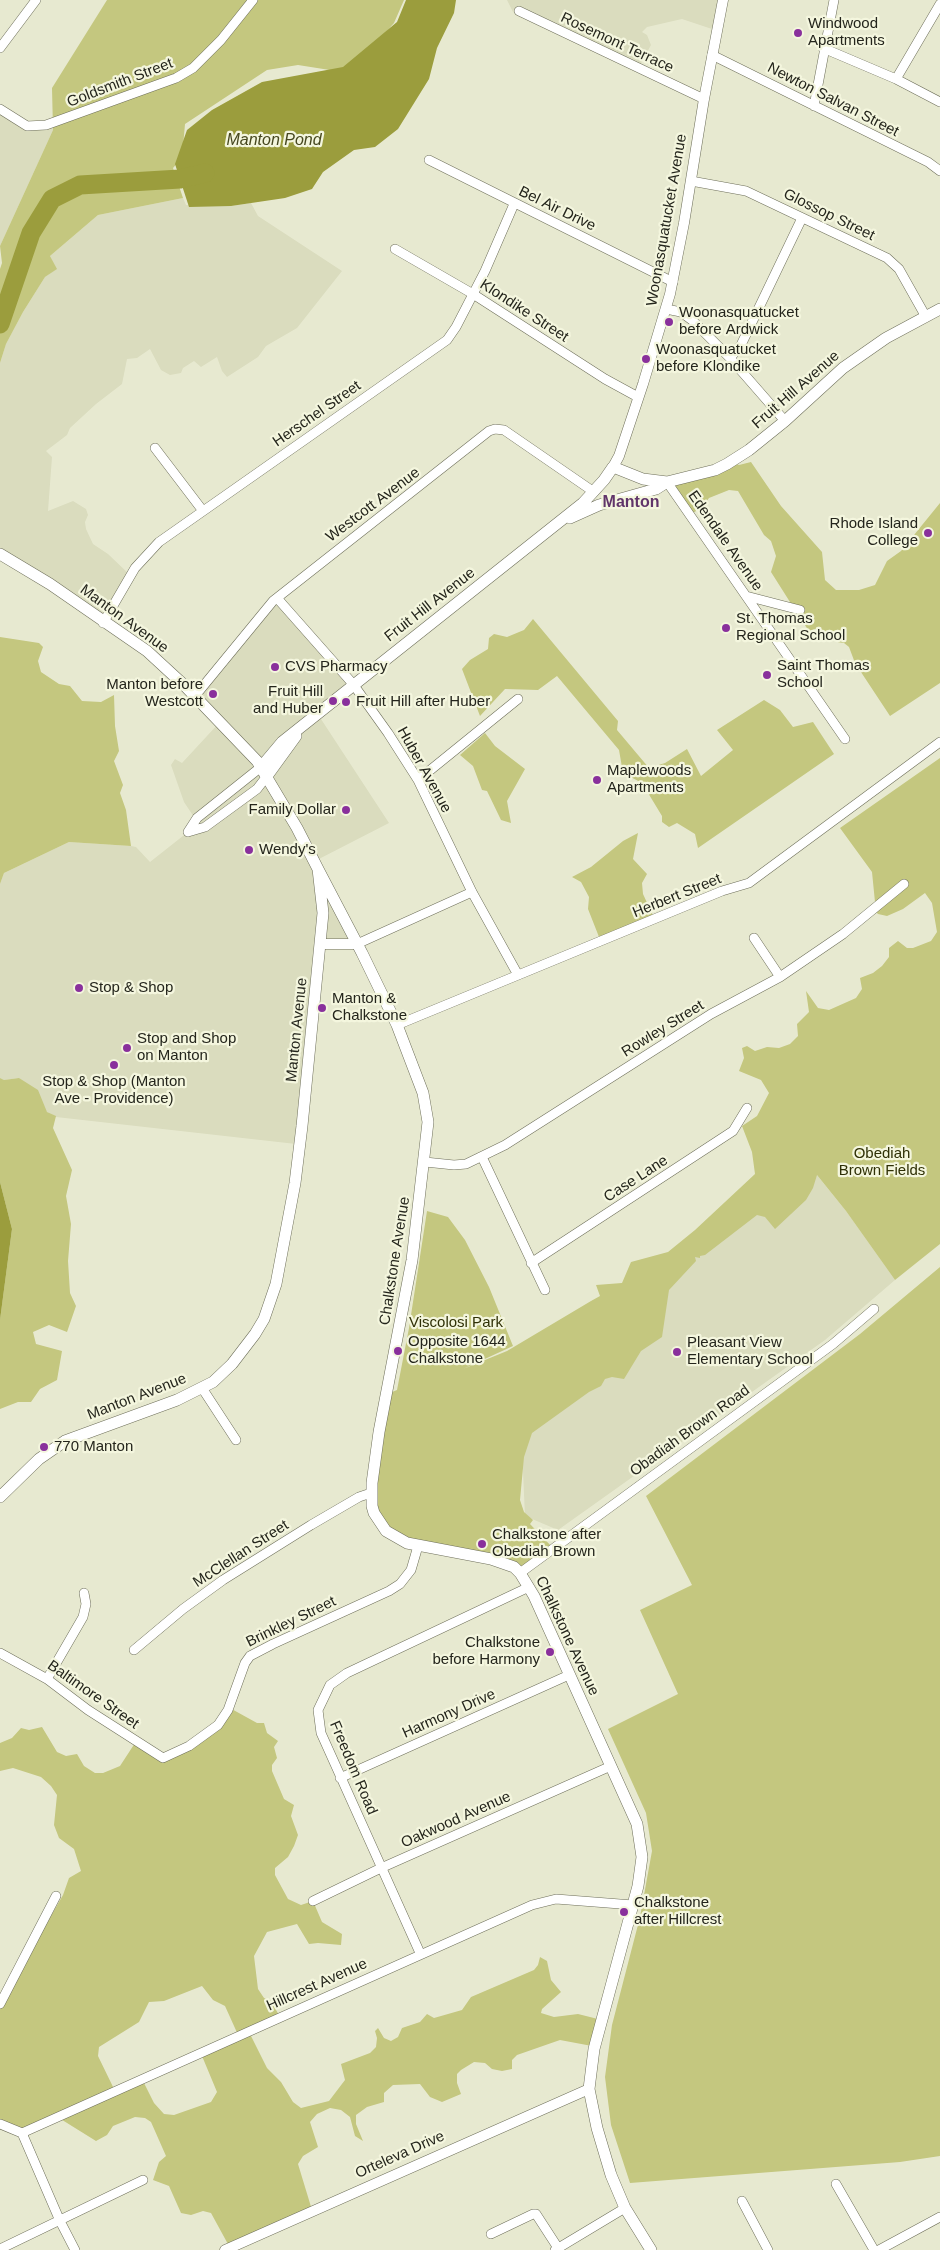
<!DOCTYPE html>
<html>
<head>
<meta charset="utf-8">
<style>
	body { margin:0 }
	canvas { display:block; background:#e7e9d0 }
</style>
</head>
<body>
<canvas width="940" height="2250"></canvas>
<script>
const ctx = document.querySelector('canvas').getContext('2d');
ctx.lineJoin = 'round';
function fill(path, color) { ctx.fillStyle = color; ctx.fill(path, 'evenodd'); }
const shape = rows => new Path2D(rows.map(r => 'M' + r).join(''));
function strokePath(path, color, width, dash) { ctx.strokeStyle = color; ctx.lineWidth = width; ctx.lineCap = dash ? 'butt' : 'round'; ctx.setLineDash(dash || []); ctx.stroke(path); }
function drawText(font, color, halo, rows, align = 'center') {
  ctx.font = font + ' Helvetica,sans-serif'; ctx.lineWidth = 4.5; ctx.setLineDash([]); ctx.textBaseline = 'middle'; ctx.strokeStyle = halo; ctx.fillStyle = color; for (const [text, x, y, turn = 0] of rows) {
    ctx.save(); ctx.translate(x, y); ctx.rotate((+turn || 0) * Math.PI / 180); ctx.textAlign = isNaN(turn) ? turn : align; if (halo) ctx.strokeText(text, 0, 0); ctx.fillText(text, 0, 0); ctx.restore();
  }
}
fill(shape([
	[507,0,721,0,715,28,712,29,682,19,647,27,642,32,647,35,651,45,637,71,513,12],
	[0,113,16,123,53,123,53,130,0,246],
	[183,198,186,205,231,206,251,203,258,216,342,271,297,328,266,346,258,357,227,377,222,371,217,357,201,367,194,361,183,368,181,373,170,375,161,370,150,349,137,358,127,359,122,384,96,404,70,428,67,435,46,451,52,457,48,511,73,501,86,509,88,515,85,522,86,529,93,544,108,554,129,574,105,621,0,556,0,363,6,344,23,312,45,277,56,269,50,256,98,215],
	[279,599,354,684,319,716,389,823,315,861,355,943,321,950,296,1144,56,1117,47,1112,19,1078,4,1080,0,1078,0,884,4,873,69,842,131,846,136,847,150,862,193,828,198,823,184,802,171,765,175,759,182,763,219,723,196,696],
	[799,1153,846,1211,895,1280,825,1340,558,1530,525,1516,522,1449,527,1363]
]), '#dadcbe');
fill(shape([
	[107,0,404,0,394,23,359,62,336,71,298,65,267,70,185,124,182,158,173,168,183,198,98,215,50,256,57,269,45,277,23,312,6,344,0,363,0,269,2,263,0,246,53,130,52,88],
	[731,462,739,465,751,462,781,506,822,552,825,580,836,590,859,590,875,585,887,561,901,551,940,503,940,683,890,716,855,663,849,647,844,643,837,642,818,628,809,631,802,621,771,572,776,556,771,541,764,535,738,491,729,490,709,498,703,506,689,516,669,487],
	[533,619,618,721,617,730,649,768,665,763,687,749,701,776,733,750,717,730,764,700,780,710,793,727,813,722,834,754,698,848,695,834,677,823,669,827,662,822,662,816,642,783,623,773,619,750,557,676,538,690,505,689,480,716,462,669,470,660,488,649,489,638,494,634,507,637,524,630],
	[0,637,39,643,43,647,38,661,41,672,59,684,70,686,82,701,101,702,114,695,115,726,119,751,114,761,123,785,120,793,126,810,131,846,69,842,4,873,0,884],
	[485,733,495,746,525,769,507,801,511,823,501,820,487,791,482,790,473,766,460,755],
	[940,758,940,1244,895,1280,846,1211,817,1175,813,1188,806,1200,775,1229,765,1217,757,1215,705,1255,700,1256,700,1258,695,1257,696,1261,669,1290,662,1337,641,1351,624,1379,612,1377,605,1379,601,1386,589,1392,532,1433,524,1457,520,1500,524,1512,533,1520,530,1524,553,1548,517,1576,508,1569,388,1534,370,1495,392,1392,397,1390,409,1328,427,1211,448,1217,465,1240,489,1287,513,1346,463,1369,507,1351,591,1301,600,1296,596,1285,622,1283,631,1262,668,1252,695,1230,755,1174,752,1152,742,1126,757,1116,769,1093,761,1080,739,1071,744,1058,742,1048,747,1046,755,1051,767,1047,779,1048,790,1044,798,1036,797,1024,809,1012,806,991,818,1008,829,1010,856,998,862,989,860,978,873,973,882,966,889,957,889,948,898,941,907,948,913,948,931,941,937,932,932,903,925,893,903,909,887,916,878,914,876,912,872,872,840,828],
	[638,833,633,859,647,874,642,883,643,894,655,920,601,942,588,909,589,897,581,882,572,877,591,867,623,841],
	[0,1078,4,1080,19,1078,38,1090,47,1112,56,1116,53,1128,72,1170,66,1196,71,1224,68,1261,70,1293,76,1306,67,1332,49,1325,33,1332,36,1344,62,1351,57,1380,40,1389,31,1402,18,1402,0,1409,0,1320,12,1229,0,1182],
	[940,1267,940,2156,900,2162,630,2183,611,2125,605,2077,612,2025,640,1917,652,1851,646,1813,608,1729,678,1694,640,1610,692,1585,646,1496,860,1334],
	[228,1707,257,1723,264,1723,267,1733,278,1741,274,1747,277,1758,272,1765,272,1771,284,1799,294,1805,291,1816,298,1835,294,1846,288,1857,275,1868,275,1875,288,1899,301,1905,313,1901,322,1922,342,1934,341,1945,318,1943,309,1944,297,1924,267,1932,254,1956,258,1989,264,1998,271,2001,280,2017,250,2034,267,2068,281,2082,293,2102,301,2108,329,2101,345,2080,341,2064,370,2053,376,2047,377,2038,375,2031,378,2028,384,2038,391,2041,398,2037,402,2028,420,2022,427,2014,434,2018,462,2010,471,1997,534,1970,538,1965,540,1957,547,1961,551,1980,561,1992,542,2009,541,2013,554,2017,578,2014,598,2019,592,2046,560,2040,517,2055,512,2060,512,2069,502,2071,492,2069,485,2063,474,2062,461,2070,457,2074,457,2083,461,2094,442,2102,430,2097,420,2084,393,2085,384,2093,384,2102,367,2107,356,2115,356,2124,363,2141,355,2136,350,2117,341,2110,330,2108,317,2114,310,2122,318,2147,303,2156,298,2164,312,2210,229,2246,211,2213,203,2211,191,2215,181,2213,169,2186,153,2180,159,2162,166,2156,151,2122,145,2118,135,2117,113,2126,107,2135,96,2141,59,2118,23,2133,0,2125,0,2000,20,1970,63,1895,69,1878,81,1871,74,1849,59,1838,54,1825,57,1795,51,1786,41,1777,13,1768,0,1771,0,1743,12,1738,21,1728,29,1730,42,1727,57,1752,66,1756,77,1754,84,1766,95,1773,103,1773,120,1766,135,1743,164,1758,203,1738],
	[202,1986,213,2000,225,2006,239,2037,202,2056,217,2092,211,2102,174,2115,164,2114,154,2103,143,2081,115,2091,98,2056,99,2047,139,2022,149,2002,164,2001]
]), '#c4c77f');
fill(shape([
	[406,0,456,0,454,13,437,48,429,79,398,129,375,147,354,150,323,172,312,189,285,198,231,206,189,207,175,164,187,130,212,110,262,82,343,67,397,22],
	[0,1182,12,1229,0,1320]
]), '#9b9d3d');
strokePath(shape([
	[0,324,31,233,52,199,80,185,180,179,205,173]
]), '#9b9d3d', 19);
const minor = shape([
	[519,11,704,99],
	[0,48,36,0],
	[823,48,896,79,940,102],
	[712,55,928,162,940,171],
	[896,79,940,4],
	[814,106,834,0],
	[0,109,27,126,46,125,176,78,193,68,221,40,253,0],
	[429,160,673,282],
	[691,181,746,191,887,258,899,269,926,317],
	[395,249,473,294,605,379,638,397],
	[666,309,681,312,693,321,730,358,785,421],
	[730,358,741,345,802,218],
	[155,448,203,511],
	[667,482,845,739],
	[746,596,800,610],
	[277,598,353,684,388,733,418,780,472,892,518,975],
	[103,623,135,568,159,542,447,340,456,327,485,271,514,204],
	[195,696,273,601,489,431,495,429,504,430,594,492],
	[418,780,518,699],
	[188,832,197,818,261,767],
	[188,832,205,827,257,789,267,776],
	[754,938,780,977],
	[357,944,472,892],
	[397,1025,722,891,749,883,940,742],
	[482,1157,545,1290],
	[425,1162,454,1165,466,1164,505,1145,711,1014,780,977,843,934,904,884],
	[531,1263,733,1131,747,1108],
	[202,1388,236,1440],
	[520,1573,833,1344,874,1309],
	[134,1650,183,1609,223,1580,311,1525,359,1497,371,1493],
	[0,1653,47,1679,88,1710,163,1758,189,1746,218,1725,228,1710,245,1663,250,1656,273,1644,389,1591,400,1584,411,1570,418,1546],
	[47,1679,83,1617,86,1604,84,1593],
	[340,1778,569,1675],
	[313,1901,381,1868,611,1766],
	[420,1953,321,1733,318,1710,330,1685,347,1673,529,1587],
	[0,2004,56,1896],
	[0,2124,22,2133],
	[22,2133,532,1905,556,1899,633,1905],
	[22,2133,60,2221,75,2250],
	[836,2184,874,2250],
	[742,2201,768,2250],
	[491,2234,533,2214,536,2214,558,2248],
	[0,2249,143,2180],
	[555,2250,625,2208],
	[879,2250,940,2217]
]);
const tertiary = shape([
	[613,467,619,456,643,384,670,294,684,223,704,99,723,0],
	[321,944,357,944],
	[225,2250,589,2089]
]);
const secondary = shape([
	[570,518,599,505,656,489,667,482,715,470,727,464,749,450,785,421,843,368,886,338,940,309],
	[0,554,50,584,147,651,185,686,257,761,297,828,318,869,323,913,302,1126,295,1183,276,1284,264,1319,255,1334,232,1364,213,1382,177,1400,65,1441,39,1459,0,1497],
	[261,767,282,742,583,503,604,480,613,467,643,479,667,482],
	[267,776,296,736],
	[318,869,362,953,397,1025,423,1093,428,1122,412,1260,379,1432,372,1483,372,1506,374,1513,386,1531,407,1543,491,1559,514,1567,520,1573,534,1596,637,1824,642,1857,638,1886,594,2049,589,2089,597,2128,611,2175,625,2208,651,2250]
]);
strokePath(minor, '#6e6f5a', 10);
strokePath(tertiary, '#6e6f5a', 11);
strokePath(secondary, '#6e6f5a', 12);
strokePath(minor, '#fff', 9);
strokePath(tertiary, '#fff', 10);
strokePath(secondary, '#fff', 11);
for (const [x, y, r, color] of [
	[798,33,5,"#89309c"],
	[669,322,5,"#89309c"],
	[646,359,5,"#89309c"],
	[928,533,5,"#89309c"],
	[726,628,5,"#89309c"],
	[275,667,5,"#89309c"],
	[767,675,5,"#89309c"],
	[213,694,5,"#89309c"],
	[333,701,5,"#89309c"],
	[346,702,5,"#89309c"],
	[597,780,5,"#89309c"],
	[346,810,5,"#89309c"],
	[249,850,5,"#89309c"],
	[79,988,5,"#89309c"],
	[322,1008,5,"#89309c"],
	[127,1048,5,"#89309c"],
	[114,1065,5,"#89309c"],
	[398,1351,5,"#89309c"],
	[677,1352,5,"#89309c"],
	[44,1447,5,"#89309c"],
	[482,1544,5,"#89309c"],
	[550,1652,5,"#89309c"],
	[624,1912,5,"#89309c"]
]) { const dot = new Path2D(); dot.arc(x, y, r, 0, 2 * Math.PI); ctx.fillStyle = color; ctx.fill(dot); strokePath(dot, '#f4f6de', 2); }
drawText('15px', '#24251c', '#f4f6de', [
	["Windwood",808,24],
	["Apartments",808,41],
	["Woonasquatucket",679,313],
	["before Ardwick",679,330],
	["Woonasquatucket",656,350],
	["before Klondike",656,367],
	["Rhode Island",918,524,"right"],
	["College",918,541,"right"],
	["St. Thomas",736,619],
	["Regional School",736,636],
	["Saint Thomas",777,666],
	["School",777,683],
	["CVS Pharmacy",285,667],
	["Manton before",203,685,"right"],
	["Westcott",203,702,"right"],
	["Fruit Hill",323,692,"right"],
	["and Huber",323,709,"right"],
	["Fruit Hill after Huber",356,702],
	["Maplewoods",607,771],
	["Apartments",607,788],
	["Family Dollar",336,810,"right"],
	["Wendy's",259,850],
	["Stop & Shop",89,988],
	["Manton &",332,999],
	["Chalkstone",332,1016],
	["Stop and Shop",137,1039],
	["on Manton",137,1056],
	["Stop & Shop (Manton",114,1082,"center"],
	["Ave - Providence)",114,1099,"center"],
	["Opposite 1644",408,1342],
	["Chalkstone",408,1359],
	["Pleasant View",687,1343],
	["Elementary School",687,1360],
	["770 Manton",54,1447],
	["Chalkstone after",492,1535],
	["Obediah Brown",492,1552],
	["Chalkstone",540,1643,"right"],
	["before Harmony",540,1660,"right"],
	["Chalkstone",634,1903],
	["after Hillcrest",634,1920]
], 'left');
drawText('15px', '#24251c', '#f4f6de', [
	["Rosemont Terrace",617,43,25],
	["Goldsmith Street",120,83,-21],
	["Newton Salvan Street",833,100,27],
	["Bel Air Drive",557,209,26],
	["Glossop Street",829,215,26],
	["Woonasquatucket Avenue",667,220,-80],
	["Klondike Street",524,311,33],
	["Fruit Hill Avenue",796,390,-41],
	["Herschel Street",317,414,-35],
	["Westcott Avenue",373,505,-37],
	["Edendale Avenue",725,541,55],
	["Fruit Hill Avenue",430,605,-38],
	["Manton Avenue",124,619,36],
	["Huber Avenue",424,770,61],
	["Herbert Street",677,896,-22],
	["Rowley Street",663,1029,-32],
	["Manton Avenue",297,1030,-84],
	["Case Lane",636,1179,-33],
	["Chalkstone Avenue",395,1261,-81],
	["Manton Avenue",137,1397,-21],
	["Obadiah Brown Road",690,1431,-36],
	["McClellan Street",241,1554,-33],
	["Brinkley Street",291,1622,-26],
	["Chalkstone Avenue",567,1636,65],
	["Baltimore Street",93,1695,35],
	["Harmony Drive",449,1714,-24],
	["Freedom Road",353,1768,67],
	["Oakwood Avenue",456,1820,-24],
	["Hillcrest Avenue",317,1985,-24],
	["Orteleva Drive",400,2155,-24]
]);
drawText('15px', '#2f3006', '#f4f6de', [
	["Obediah",882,1154],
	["Brown Fields",882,1171],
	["Viscolosi Park",456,1323]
]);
drawText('italic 16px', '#474820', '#f4f6de', [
	["Manton Pond",274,141]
]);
drawText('bold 16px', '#61356a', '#f4f6de', [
	["Manton",631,503]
]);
</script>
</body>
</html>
